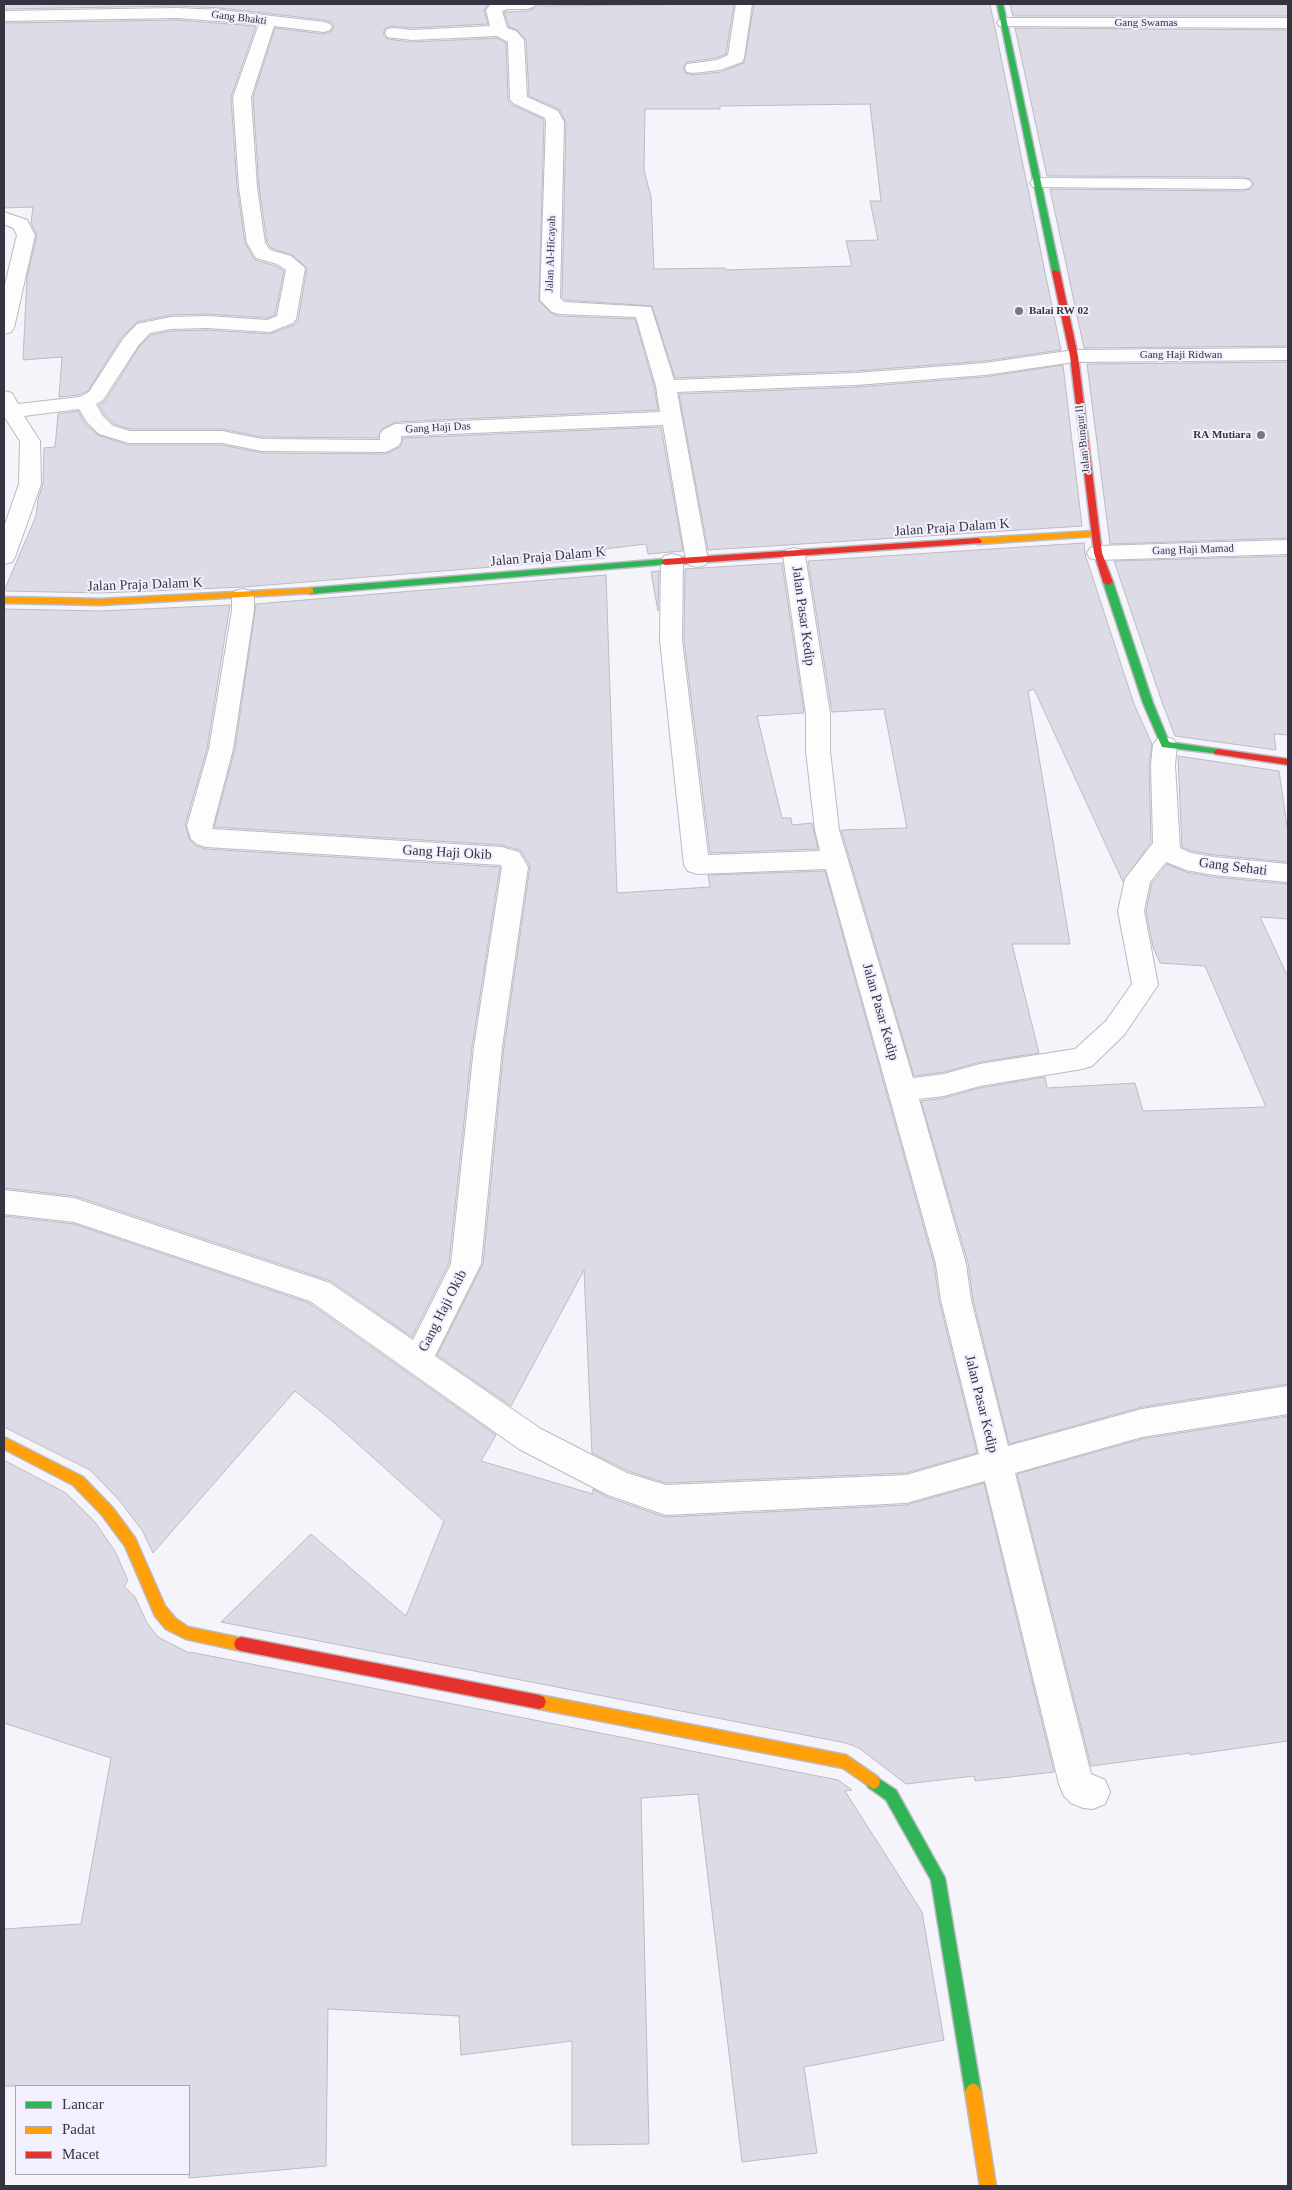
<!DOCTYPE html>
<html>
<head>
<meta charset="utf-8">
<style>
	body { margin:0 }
	#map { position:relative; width:1292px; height:2190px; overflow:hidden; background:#f4f4fa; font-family:"Times New Roman",serif }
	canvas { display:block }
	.frame { position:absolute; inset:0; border:5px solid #373442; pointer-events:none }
	.legend { position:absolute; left:15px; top:2085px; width:175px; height:90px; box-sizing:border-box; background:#f2f0fe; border:1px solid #a7a5b3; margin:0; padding:6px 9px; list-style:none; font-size:15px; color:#373442 }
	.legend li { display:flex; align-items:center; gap:10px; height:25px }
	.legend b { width:25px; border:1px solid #a7a5b3 }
</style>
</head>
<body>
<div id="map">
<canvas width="1292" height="2190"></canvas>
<div class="frame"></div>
<ul class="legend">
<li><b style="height:6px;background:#30b455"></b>Lancar</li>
<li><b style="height:6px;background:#ff9f0a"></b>Padat</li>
<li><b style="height:6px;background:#e5322d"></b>Macet</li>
</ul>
</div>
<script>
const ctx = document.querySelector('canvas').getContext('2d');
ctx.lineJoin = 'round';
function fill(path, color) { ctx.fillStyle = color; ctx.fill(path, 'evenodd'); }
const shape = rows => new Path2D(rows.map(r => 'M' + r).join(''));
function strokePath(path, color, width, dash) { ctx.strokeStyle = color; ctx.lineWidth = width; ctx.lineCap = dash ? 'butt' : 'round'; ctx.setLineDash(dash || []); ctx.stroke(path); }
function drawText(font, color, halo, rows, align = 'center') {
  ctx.font = font + ' "Times New Roman",serif'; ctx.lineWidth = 4; ctx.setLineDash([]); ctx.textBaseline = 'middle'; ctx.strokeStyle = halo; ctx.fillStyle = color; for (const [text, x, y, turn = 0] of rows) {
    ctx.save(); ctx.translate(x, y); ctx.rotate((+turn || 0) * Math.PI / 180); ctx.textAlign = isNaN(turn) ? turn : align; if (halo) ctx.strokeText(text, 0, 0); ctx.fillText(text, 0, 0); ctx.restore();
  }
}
const building = shape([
	[4,4,489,4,484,10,488,24,412,28,393,26,385,28,383,34,387,39,412,42,497,38,506,43,508,100,512,105,543,119,544,122,539,301,551,313,558,316,635,319,654,386,658,410,395,422,382,429,378,438,262,437,222,429,130,429,114,424,104,414,99,405,105,401,139,347,151,335,171,331,207,330,270,334,294,325,298,320,307,268,292,255,271,248,267,242,259,187,253,97,275,28,324,34,332,31,334,26,331,22,324,20,220,8,177,6,4,9,4,4],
	[537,4,539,4,540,6,734,4,726,54,716,58,687,62,683,67,685,73,693,75,721,72,744,63,754,4,990,4,1061,350,985,361,856,371,675,378,652,306,565,300,562,297,566,122,559,109,529,96,526,40,517,30,509,27,504,12,528,11,535,8,537,4],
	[870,104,881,201,870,201,878,240,846,241,852,266,725,270,725,268,654,269,651,197,644,170,645,109,720,109,720,106,870,104],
	[1010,4,1288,4,1288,16,1013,16,1010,4],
	[177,20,256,26,231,97,237,187,245,243,255,260,276,266,284,271,275,315,267,318,207,314,171,315,137,322,121,338,88,391,79,395,59,397,62,357,23,360,27,277,37,235,31,223,33,207,4,208,4,23,177,20],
	[1015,28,1288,30,1288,346,1084,348,1050,189,1243,191,1250,189,1254,184,1250,179,1243,177,1047,176,1015,28],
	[1288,362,1288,538,1110,544,1087,364,1288,362],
	[1063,365,1082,526,708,550,679,394,856,387,985,377,1063,365],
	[78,411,85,423,98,435,128,445,222,445,262,453,386,454,400,447,403,438,661,427,683,551,648,554,646,544,605,549,605,558,243,587,101,593,4,591,36,516,38,499,43,484,44,448,55,447,58,414,78,411],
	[1084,543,1085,554,1134,704,1152,744,1149,765,1151,842,1123,882,1034,689,1028,691,1070,944,1012,944,1039,1053,980,1062,944,1072,914,1076,841,830,907,828,884,709,832,712,808,561,1084,543],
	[1288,556,1288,735,1274,734,1276,750,1175,736,1162,702,1114,561,1288,556],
	[782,563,804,713,757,716,782,818,791,818,792,825,812,823,818,849,710,853,684,640,685,569,782,563],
	[659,571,658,611,651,572,659,571],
	[606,575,617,893,710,887,708,875,825,871,934,1264,939,1300,977,1453,906,1473,666,1483,628,1471,592,1453,584,1270,511,1406,437,1355,483,1264,504,1047,530,866,520,850,501,845,214,827,235,749,256,604,606,575],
	[230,605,207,749,185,825,190,840,196,846,206,849,500,867,472,1047,449,1263,412,1337,331,1281,75,1196,4,1188,4,609,101,611,230,605],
	[1178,756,1279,771,1288,833,1288,862,1214,855,1192,851,1182,847,1178,756],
	[1167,864,1186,872,1214,877,1288,884,1288,919,1260,917,1288,977,1288,1384,1142,1407,1009,1444,973,1300,968,1263,921,1101,944,1098,980,1088,1045,1077,1047,1088,1135,1083,1143,1111,1266,1107,1205,966,1160,963,1153,947,1146,911,1152,883,1167,864],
	[4,1216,74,1224,309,1303,496,1435,481,1461,593,1494,593,1489,607,1497,665,1517,906,1505,984,1483,1054,1772,975,1781,974,1776,906,1784,859,1748,846,1743,221,1622,311,1534,406,1616,444,1521,330,1419,295,1391,153,1553,142,1530,119,1500,90,1470,4,1427,4,1216],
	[1288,1416,1288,1741,1190,1755,1190,1753,1091,1766,1017,1474,1142,1439,1288,1416],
	[4,1460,66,1493,95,1522,116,1553,128,1581,124,1586,135,1597,147,1623,158,1637,189,1653,190,1652,838,1780,852,1790,845,1791,922,1912,944,2040,804,2067,817,2153,742,2162,698,1794,641,1798,649,2144,572,2145,572,2041,461,2055,459,2016,328,2009,326,2166,189,2178,189,2086,4,2086,4,1929,81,1924,111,1758,4,1723,4,1460]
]);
fill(building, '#dcdbe6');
strokePath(building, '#bcbbc4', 1);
const street = shape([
	[491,4,535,4,533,7,527,9,508,9,502,11,507,28,516,31,524,40,527,97,558,111,564,122,560,298,564,302,651,307,674,380,856,373,985,363,1074,350,1288,348,1288,360,1074,362,985,375,856,385,677,392,708,560,705,565,697,567,689,565,686,560,663,425,401,436,401,442,398,446,386,452,262,451,222,443,129,443,99,434,87,422,79,409,24,416,40,441,41,484,15,557,12,562,4,564,4,527,19,484,20,441,4,416,4,391,12,393,18,404,80,397,89,392,123,339,137,324,171,317,207,316,267,320,277,316,286,270,277,264,256,258,247,243,239,187,233,97,259,24,177,18,4,21,4,11,177,8,220,10,324,22,330,24,332,27,330,30,324,32,274,26,251,97,257,187,265,243,270,250,291,256,305,268,296,319,293,323,270,332,207,328,171,329,150,333,138,346,103,400,96,404,102,415,113,426,130,431,222,431,262,439,380,440,380,434,383,430,395,424,660,412,656,386,636,317,559,314,552,312,540,300,546,122,545,118,513,103,510,99,508,42,497,36,412,40,387,37,385,33,387,29,393,28,412,30,490,26,486,10,491,4],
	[736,4,752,4,744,58,742,62,720,70,693,73,687,72,685,68,687,64,717,60,728,55,736,4],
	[1005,18,1288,18,1288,28,999,26,997,23,999,20,1005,18],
	[1039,178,1243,179,1249,180,1252,184,1249,188,1243,189,1033,187,1030,183,1033,179,1039,178],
	[4,212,27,220,35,235,14,328,11,332,4,334,4,289,17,235,13,228,4,224,4,212],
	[1288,540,1288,554,1098,560,1090,558,1087,553,1090,548,1098,546,1288,540],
	[794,548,802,550,805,555,830,714,830,751,839,830,913,1078,944,1074,980,1064,1075,1049,1106,1021,1132,984,1118,911,1125,879,1153,843,1151,765,1153,745,1157,739,1165,737,1173,739,1177,745,1175,765,1180,848,1191,853,1214,857,1288,864,1288,882,1214,875,1186,870,1166,862,1150,882,1144,911,1158,985,1124,1035,1092,1066,1082,1069,980,1086,944,1096,919,1099,966,1264,971,1300,1008,1446,1142,1409,1288,1386,1288,1414,1142,1437,1015,1473,1091,1774,1105,1780,1110,1792,1105,1804,1093,1809,1083,1808,1071,1803,1064,1796,1059,1784,985,1481,906,1503,666,1515,608,1495,519,1449,310,1301,74,1222,4,1214,4,1190,74,1198,330,1283,413,1340,451,1264,474,1047,502,867,501,865,206,847,197,844,191,839,187,826,209,749,232,610,232,596,235,591,243,589,251,591,254,596,254,610,233,749,212,829,501,847,519,852,528,867,502,1047,481,1264,435,1356,541,1429,627,1473,666,1485,906,1475,979,1454,941,1300,936,1264,826,869,697,874,688,871,684,865,660,640,661,561,664,556,672,554,680,556,683,561,682,640,708,855,820,851,815,830,806,751,806,714,783,555,786,550,794,548]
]);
const fast = shape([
	[997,4,1003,4,1060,272,1056,274,1052,272,997,4],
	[665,559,668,560,668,564,310,594,305,591,310,588,665,559],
	[1108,579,1113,582,1153,703,1169,742,1218,749,1223,752,1221,754,1162,747,1143,703,1103,582,1108,579],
	[873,1775,896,1790,945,1878,981,2091,978,2096,973,2099,968,2096,965,2091,931,1880,886,1800,868,1787,866,1782,868,1777,873,1775]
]);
const slow = shape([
	[1094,531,1098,534,1097,536,978,544,974,541,978,538,1094,531],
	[310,588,313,589,313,593,101,605,4,603,4,597,101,599,310,588],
	[4,1437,83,1477,112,1507,135,1538,165,1606,176,1619,188,1627,246,1639,248,1644,246,1649,241,1651,186,1639,166,1629,155,1616,125,1546,102,1515,73,1485,4,1449,4,1437],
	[539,1695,846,1755,878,1777,880,1782,878,1787,873,1789,843,1768,539,1709,534,1707,532,1702,534,1697,539,1695],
	[973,2083,978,2086,981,2091,996,2186,980,2186,965,2091,968,2086,973,2083]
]);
const jam = shape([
	[1053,270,1060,272,1078,356,1102,553,1113,582,1108,585,1103,582,1094,553,1070,356,1052,272,1053,270],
	[978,538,982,541,981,543,665,565,661,562,665,559,978,538],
	[1218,749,1288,759,1288,765,1215,754,1213,752,1218,749],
	[241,1637,539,1695,544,1697,546,1702,544,1707,539,1709,241,1651,236,1649,234,1644,236,1639,241,1637]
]);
strokePath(street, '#bbbac3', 2);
strokePath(fast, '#bbbac3', 3);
strokePath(slow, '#bbbac3', 3);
strokePath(jam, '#bbbac3', 3);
fill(street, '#fdfdfe');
fill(fast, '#30b455');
fill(slow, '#ff9f0a');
fill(jam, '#e5322d');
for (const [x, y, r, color] of [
	[1019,311,5,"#797782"],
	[1261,435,5,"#797782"]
]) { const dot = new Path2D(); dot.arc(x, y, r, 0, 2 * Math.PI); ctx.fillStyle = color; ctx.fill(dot); strokePath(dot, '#f2f0fe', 2); }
drawText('11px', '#373442', '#f2f0fe', [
	["Gang Bhakti",239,18,7],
	["Gang Swamas",1146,23],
	["Jalan Al-Hicayah",551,254,-88],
	["Gang Haji Ridwan",1181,355],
	["Gang Haji Das",438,428,-3],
	["Jalan Bungur II",1083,439,-96],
	["Gang Haji Mamad",1193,550,-2]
]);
drawText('bold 11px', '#373442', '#f2f0fe', [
	["Balai RW 02",1029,311],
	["RA Mutiara",1251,435,"right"]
], 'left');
drawText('14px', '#373442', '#f2f0fe', [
	["Jalan Praja Dalam K",952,528,-4],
	["Jalan Praja Dalam K",548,557,-5],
	["Jalan Praja Dalam K",145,585,-2],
	["Jalan Pasar Kedip",803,616,82],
	["Gang Haji Okib",447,853,3],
	["Gang Sehati",1233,867,7],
	["Jalan Pasar Kedip",880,1012,74],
	["Gang Haji Okib",443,1311,-63],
	["Jalan Pasar Kedip",981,1404,76]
]);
</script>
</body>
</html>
